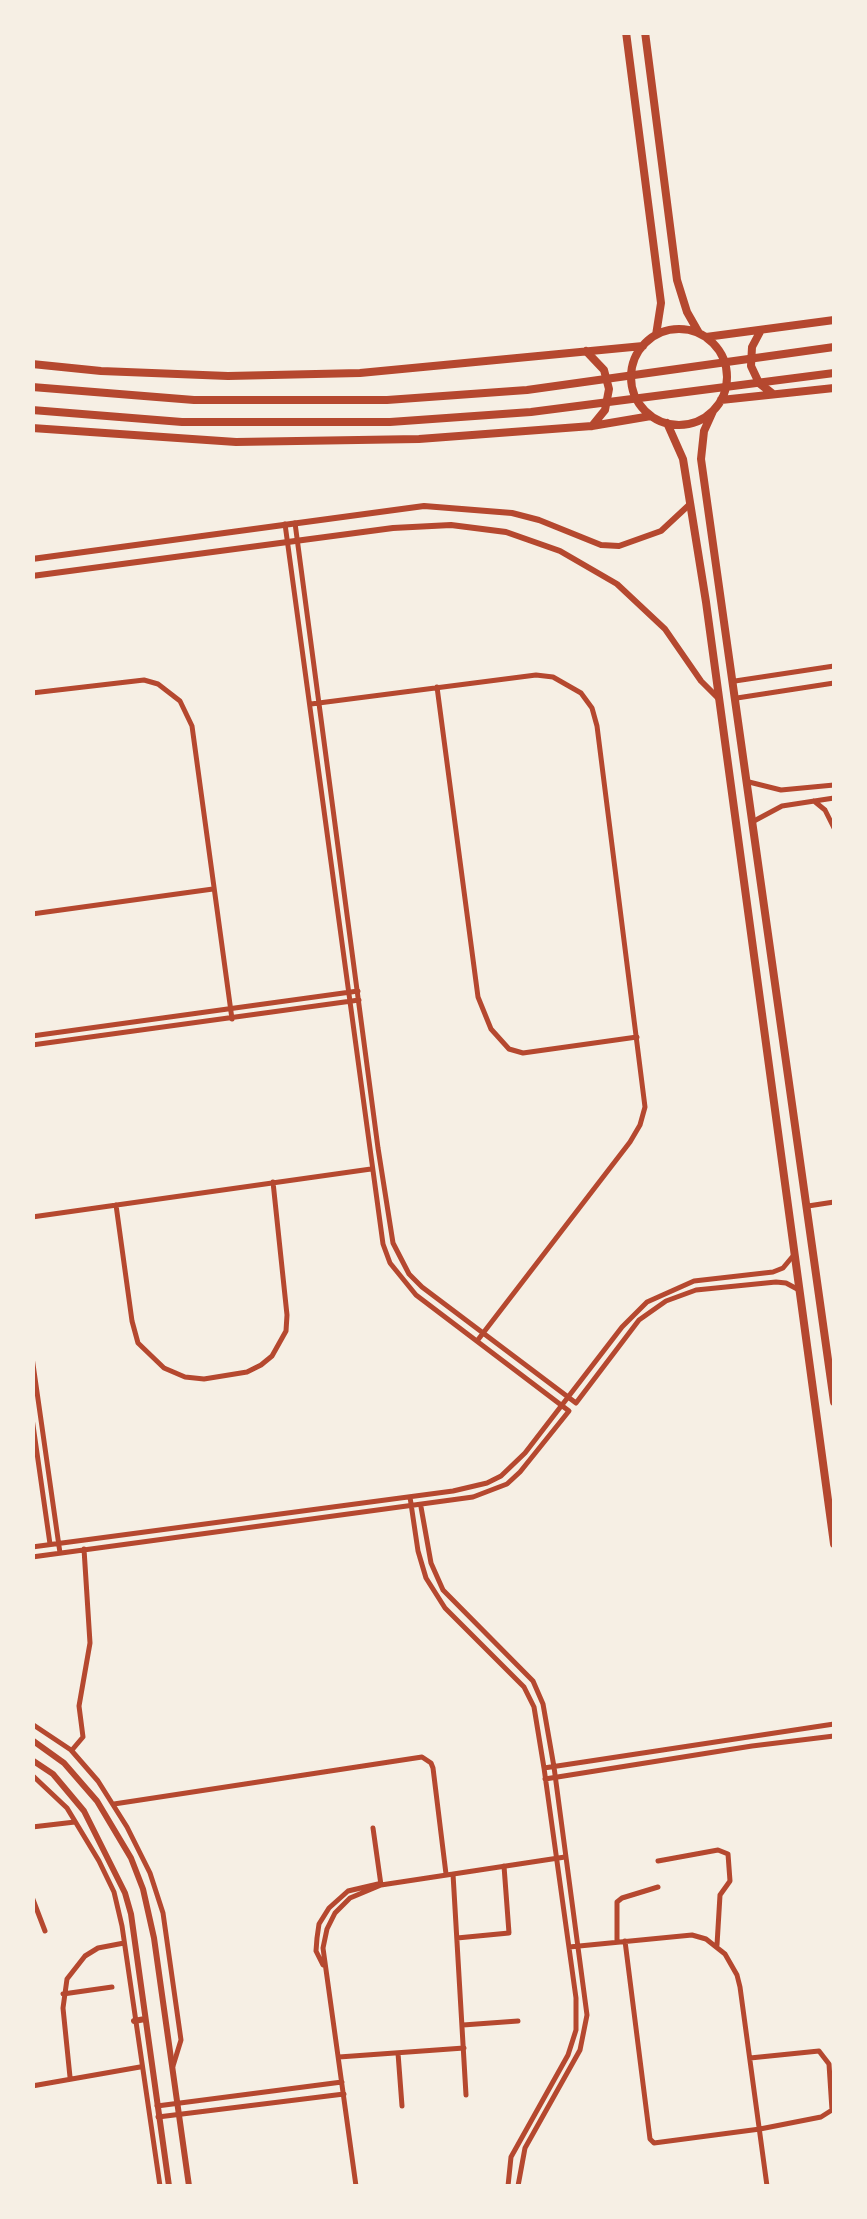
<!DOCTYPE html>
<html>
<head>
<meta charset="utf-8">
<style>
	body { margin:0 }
	#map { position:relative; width:867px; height:2219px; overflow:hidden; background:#f6efe4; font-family:"Asap Condensed",sans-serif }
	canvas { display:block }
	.frame { position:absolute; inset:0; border:35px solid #f6efe4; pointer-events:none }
</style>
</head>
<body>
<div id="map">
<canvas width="867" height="2219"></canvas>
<div class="frame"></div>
</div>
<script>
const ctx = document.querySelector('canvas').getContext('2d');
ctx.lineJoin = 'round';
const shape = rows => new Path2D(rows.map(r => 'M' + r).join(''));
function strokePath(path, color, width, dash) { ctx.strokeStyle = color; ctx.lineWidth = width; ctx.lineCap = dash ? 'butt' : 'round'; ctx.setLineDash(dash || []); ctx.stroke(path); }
strokePath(shape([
	[295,523,378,1148,393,1243,409,1274,422,1287,576,1403],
	[285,524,383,1244,390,1263,416,1295,569,1411],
	[735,681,834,666],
	[437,687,478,997,491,1029,509,1049,523,1053,637,1037],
	[32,693,144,680,158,684,180,701,192,726,232,1019],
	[737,698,834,683],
	[311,704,536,675,553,677,581,693,592,708,597,726,645,1107,640,1125,630,1142,477,1341],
	[749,782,781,790,834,785],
	[814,801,825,810,834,828],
	[754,821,782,806,834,798],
	[32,914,213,889],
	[32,1036,358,991],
	[32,1045,359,1000],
	[116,1205,132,1321,138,1343,164,1368,185,1377,204,1379,247,1372,261,1365,272,1356,286,1331,287,1315,273,1182],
	[808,1206,834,1202],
	[32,1217,371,1169],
	[32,1357,60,1553],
	[576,1403,639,1320,666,1301,696,1290,776,1282,786,1283,799,1290],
	[32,1418,50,1544],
	[410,1497,418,1551,426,1578,445,1608,524,1687,534,1707,544,1768,576,1998,576,2030,568,2055,511,2157,508,2186],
	[421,1507,431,1563,443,1590,533,1681,543,1704,554,1767,587,2015,580,2050,525,2148,518,2186],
	[32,1547,453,1491,487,1483,501,1476,525,1453,622,1327,647,1302,694,1281,773,1272,783,1268,793,1256],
	[32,1557,473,1497,507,1484,520,1472,569,1411],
	[32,1724,71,1750,98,1781,127,1827,150,1873,163,1913,181,2040,173,2066],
	[72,1750,83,1737,79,1706,90,1643,84,1549],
	[544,1768,834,1724],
	[32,1775,67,1808,99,1861,114,1892,122,1926,160,2186],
	[545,1779,752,1746,834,1736],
	[114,1804,422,1757,431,1763,433,1768,446,1874],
	[32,1827,75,1822],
	[373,1828,381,1885],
	[658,1861,718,1850,728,1854,730,1881,720,1895,717,1945],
	[453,1874,466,2095],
	[32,1897,45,1931],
	[457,1938,509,1933,504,1866],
	[625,1941,650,2139,654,2143,760,2129,821,2117,832,2110,829,2064,819,2051,750,2058],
	[617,1942,617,1902,622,1898,658,1887],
	[569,1947,692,1935,706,1939,725,1954,737,1975,740,1987,767,2186],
	[323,1965,316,1951,317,1938,319,1924,329,1908,348,1891,378,1884],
	[63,1994,112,1987],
	[463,2025,518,2021],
	[398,2053,402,2106],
	[339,2057,464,2048],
	[70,2077,63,2008,67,1979,85,1956,98,1948,124,1943],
	[32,2086,140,2067],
	[157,2106,342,2082],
	[158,2117,344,2094],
	[356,2186,323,1948,327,1929,335,1913,350,1898,381,1885,565,1857]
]), '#b5482f', 5);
strokePath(shape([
	[32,559,424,506,512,513,539,520,601,545,619,546,661,531,690,504],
	[32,576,393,528,451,525,506,532,560,551,617,584,665,629,701,681,718,698],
	[32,1740,64,1763,97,1801,131,1858,143,1889,154,1938,189,2186],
	[32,1760,53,1774,84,1811,125,1893,131,1914,169,2186],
	[134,2021,145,2019]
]), '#b5482f', 6);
strokePath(shape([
	[626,32,661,303,656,335],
	[645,32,677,280,687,312,699,333],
	'631 377a48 48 0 1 1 96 0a48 48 0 1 1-96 0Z',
	[761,330,752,347,751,366,759,383,773,394],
	[706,337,834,320],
	[586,351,604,370,609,389,605,410,592,426],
	[32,364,101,371,228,376,360,373,643,346],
	[721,400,834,388],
	[713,411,704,431,701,459,834,1402],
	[667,423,683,459,706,602,834,1544],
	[32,428,236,442,419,439,592,426,651,416]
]), '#b5482f', 8);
strokePath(shape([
	[32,387,194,400,387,400,527,390,834,347],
	[32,410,182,422,390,422,531,412,834,373]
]), '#b5482f', 8);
</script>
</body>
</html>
